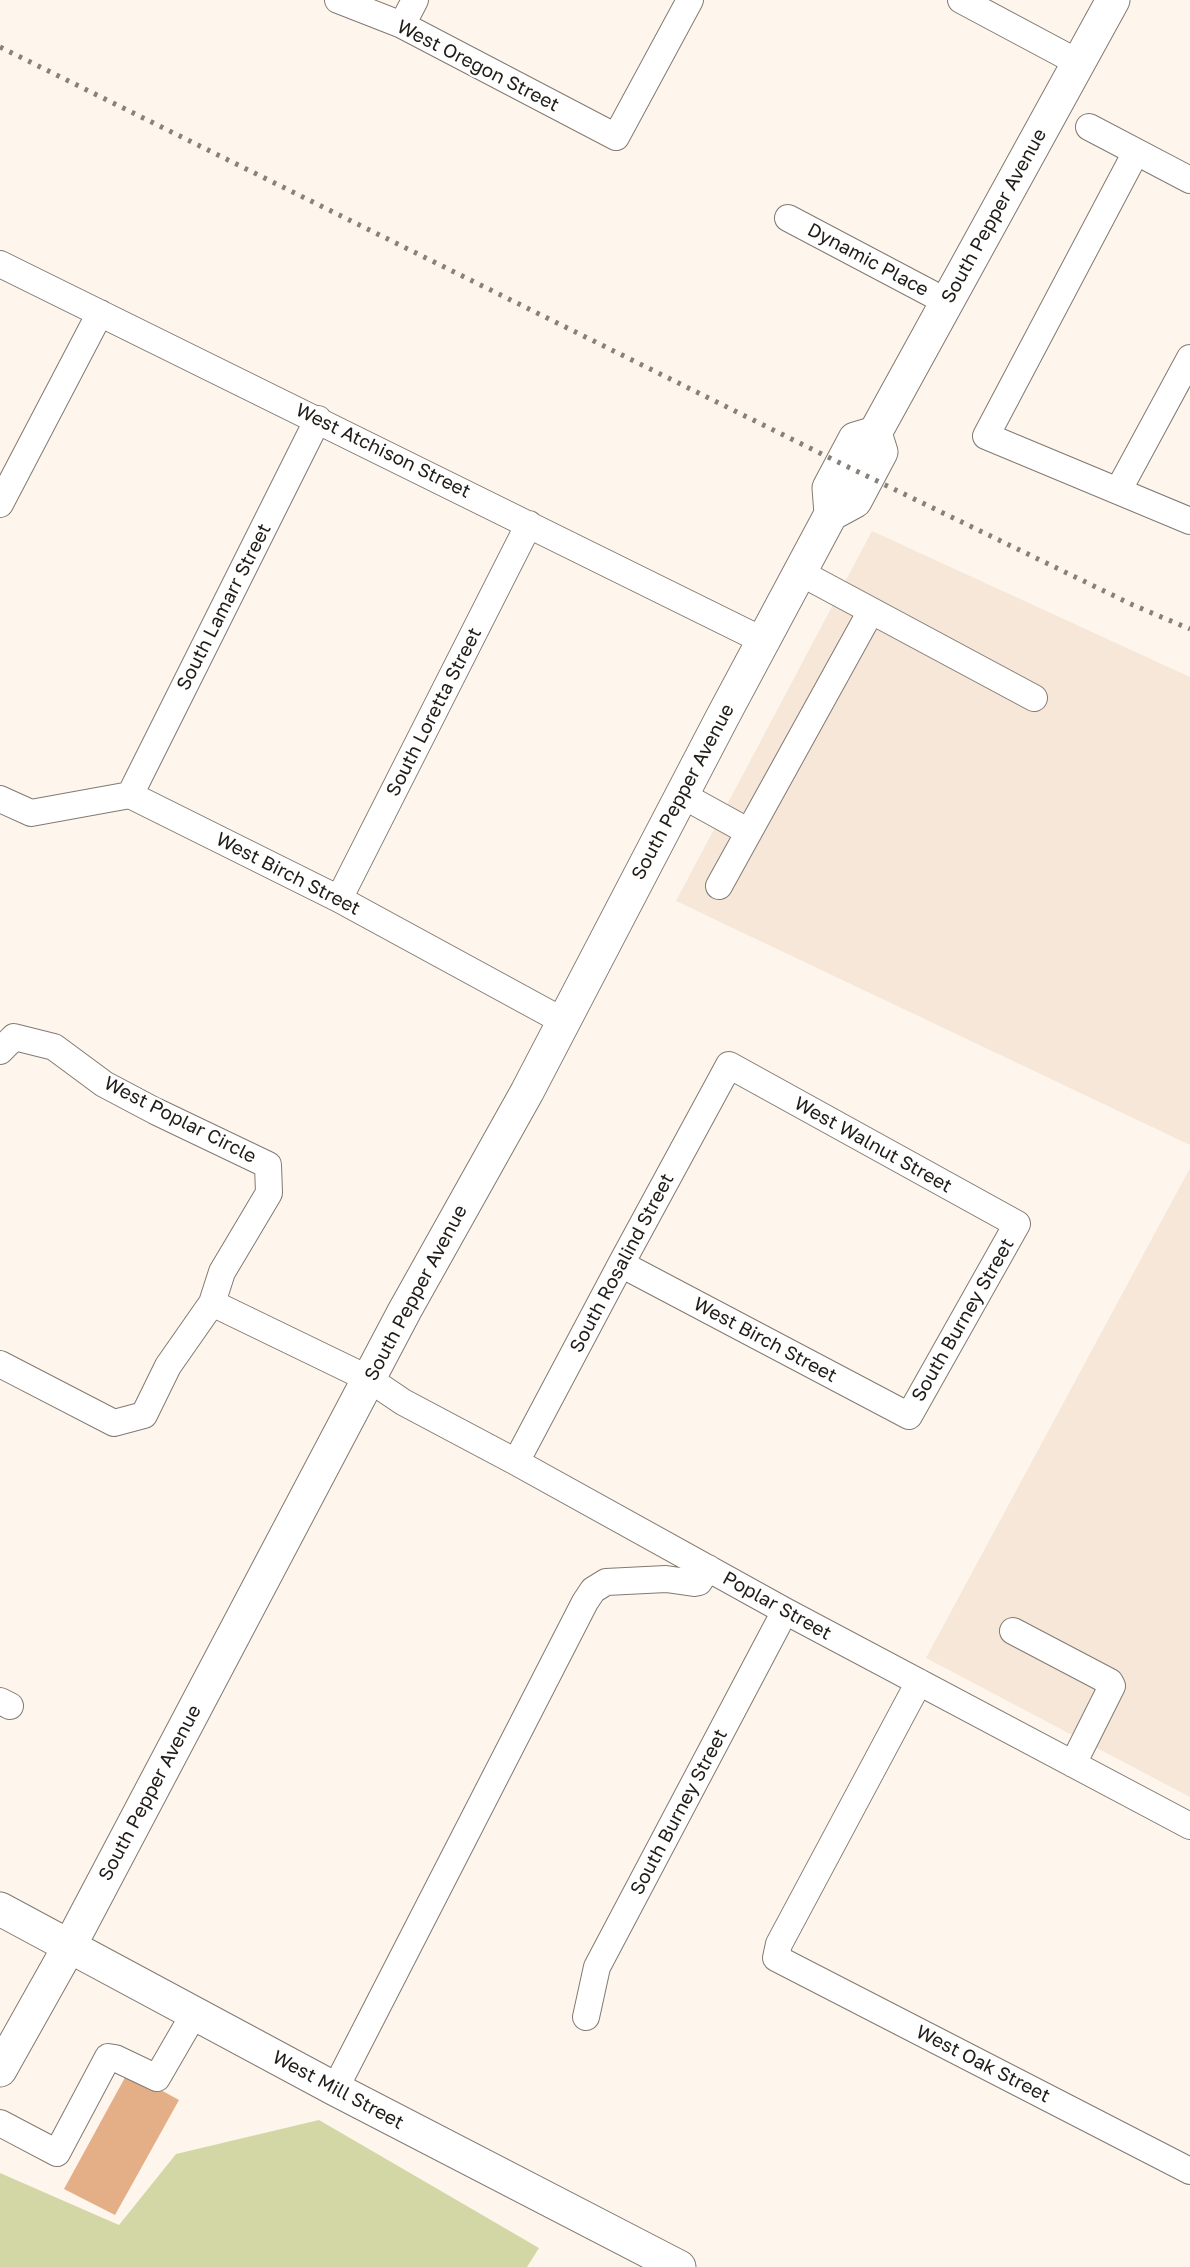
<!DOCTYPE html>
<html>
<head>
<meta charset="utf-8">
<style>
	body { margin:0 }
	canvas { display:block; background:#fef5ec }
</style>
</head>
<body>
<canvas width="1190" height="2267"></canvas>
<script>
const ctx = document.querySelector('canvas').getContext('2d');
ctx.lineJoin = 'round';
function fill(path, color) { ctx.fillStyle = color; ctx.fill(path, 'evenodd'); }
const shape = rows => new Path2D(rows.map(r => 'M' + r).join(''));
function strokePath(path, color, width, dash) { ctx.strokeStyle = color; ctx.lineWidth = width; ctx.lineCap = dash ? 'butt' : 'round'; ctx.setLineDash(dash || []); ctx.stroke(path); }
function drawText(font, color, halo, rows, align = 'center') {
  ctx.font = font + ' "Golos Text",sans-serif'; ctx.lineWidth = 5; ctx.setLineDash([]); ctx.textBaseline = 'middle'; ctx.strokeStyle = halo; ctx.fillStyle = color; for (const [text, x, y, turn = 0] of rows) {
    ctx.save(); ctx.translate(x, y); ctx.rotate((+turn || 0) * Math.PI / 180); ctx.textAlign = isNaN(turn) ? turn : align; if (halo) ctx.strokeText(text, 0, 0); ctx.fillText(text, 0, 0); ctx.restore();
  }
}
fill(shape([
	[872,531,1190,677,1190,1145,676,901],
	[1190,1168,1190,1797,926,1658]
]), '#f6e7d8');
fill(shape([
	[319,2120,539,2248,527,2267,0,2267,0,2173,119,2225,176,2154]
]), '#d3d7a6');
fill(shape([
	[128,2072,179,2100,115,2215,64,2189]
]), '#e4ae86');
const minor = shape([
	[338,0,402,25,616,137,690,0],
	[961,0,1079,63],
	[402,25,415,0],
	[1089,127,1190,180],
	[1136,152,986,436,1190,521],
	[788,218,947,302],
	[0,264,764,641],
	[1118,491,1190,358],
	[0,504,100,313],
	[801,573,1034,698],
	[130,795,318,419],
	[682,795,749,832],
	[0,799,31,813,130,795,339,899,563,1021],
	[719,886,871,611],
	[339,899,529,524],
	[0,1051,14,1037,54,1047,104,1084,155,1111,268,1165,269,1193,222,1272,212,1303,168,1366,144,1415,114,1423,0,1364],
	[212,1303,369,1379,403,1402,516,1462,785,1611,1190,1826],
	[516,1462,621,1264,729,1065,1017,1224,909,1416,621,1264],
	[1013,1631,1110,1682,1112,1686,1073,1764],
	[919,1682,779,1944,776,1958,1190,2171],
	[0,1701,10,1706],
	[586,2017,597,1967,785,1611],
	[335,2089,585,1602,593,1590,606,1582,666,1579,694,1583,699,1582,708,1568],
	[0,2123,57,2153,108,2057,115,2058,157,2078,194,2014]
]);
const major = shape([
	[831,514,855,501,881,452,875,433,1113,0],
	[0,1909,335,2089,679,2267],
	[0,2070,69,1947,405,1310,527,1092,723,716,831,514,829,488,855,439,875,433]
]);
strokePath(minor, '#827a72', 28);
strokePath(major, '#827a72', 35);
strokePath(minor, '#fff', 26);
strokePath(major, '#fff', 33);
strokePath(shape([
	[0,47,842,464,1133,605,1190,629]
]), '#87817b', 5, [3.5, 7]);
drawText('19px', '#201d19', '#fff', [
	["West Oregon Street",478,66,27],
	["South Pepper Avenue",994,216,-61],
	["Dynamic Place",868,260,28],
	["West Atchison Street",383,451,26],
	["South Lamarr Street",224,607,-63],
	["South Loretta Street",434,712,-63],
	["South Pepper Avenue",683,792,-62],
	["West Birch Street",288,874,27],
	["West Poplar Circle",180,1120,27],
	["West Walnut Street",873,1145,29],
	["South Rosalind Street",622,1263,-62],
	["South Pepper Avenue",416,1293,-62],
	["South Burney Street",963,1320,-60],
	["West Birch Street",765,1340,28],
	["Poplar Street",777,1606,29],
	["South Pepper Avenue",150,1793,-62],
	["South Burney Street",679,1812,-62],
	["West Oak Street",983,2064,27],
	["West Mill Street",338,2090,28]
]);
</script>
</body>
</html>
